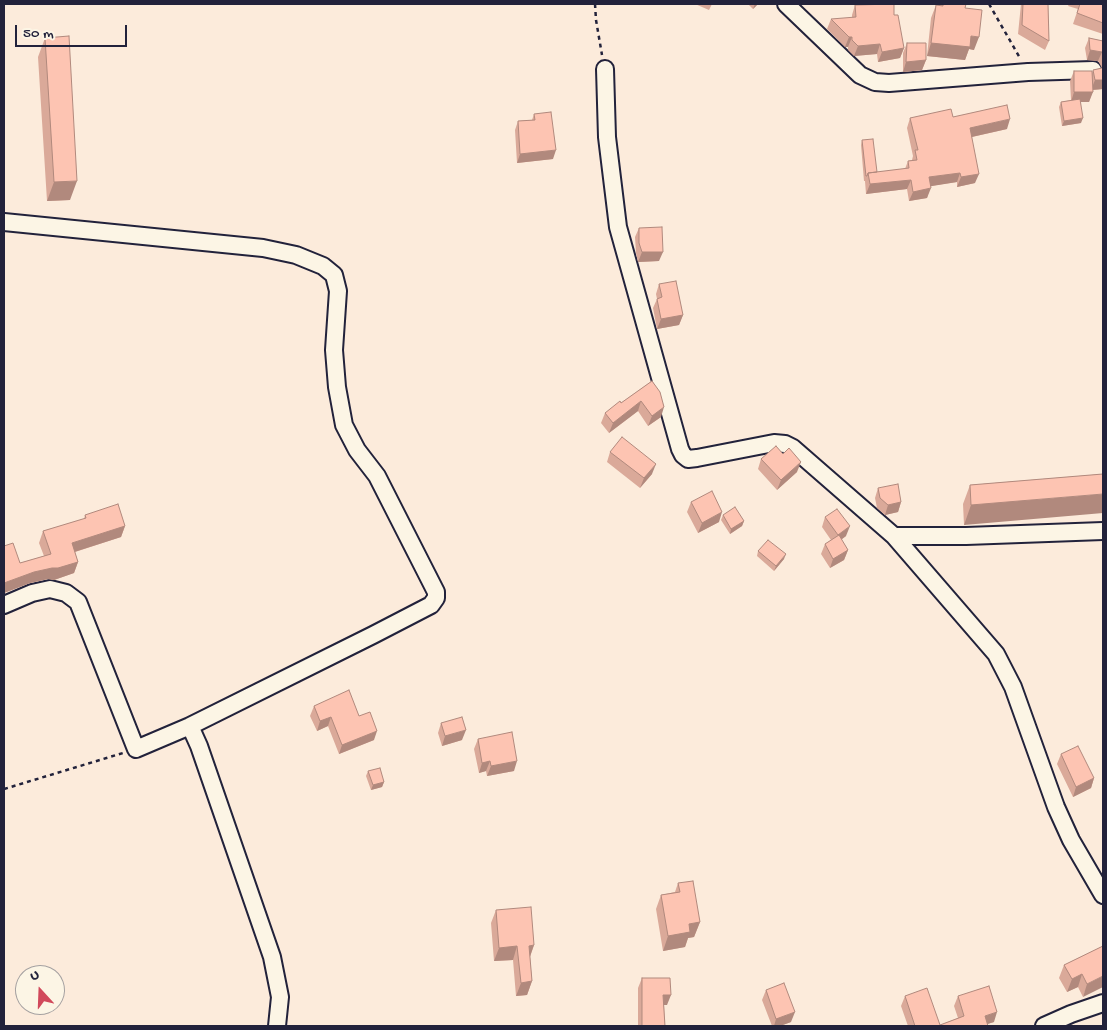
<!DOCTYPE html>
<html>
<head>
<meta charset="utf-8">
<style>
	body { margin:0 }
	#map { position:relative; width:1107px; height:1030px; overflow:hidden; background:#fcebdb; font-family:"Gochi Hand",sans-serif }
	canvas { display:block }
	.frame { position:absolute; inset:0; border:5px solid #22223b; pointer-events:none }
	.north { position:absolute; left:15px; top:965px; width:50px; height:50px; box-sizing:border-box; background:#fcf5e5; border:1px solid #a5a1a1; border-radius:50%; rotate:340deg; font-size:14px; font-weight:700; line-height:20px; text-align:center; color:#22223b }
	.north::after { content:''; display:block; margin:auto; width:18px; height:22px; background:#d1495b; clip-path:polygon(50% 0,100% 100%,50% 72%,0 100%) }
	.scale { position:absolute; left:15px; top:25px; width:112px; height:22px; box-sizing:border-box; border:2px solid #22223b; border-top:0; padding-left:6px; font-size:15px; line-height:18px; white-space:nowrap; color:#22223b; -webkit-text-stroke:4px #fcf5e5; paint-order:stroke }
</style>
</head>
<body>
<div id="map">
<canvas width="1107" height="1030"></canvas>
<div class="frame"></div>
<div class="north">U</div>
<div class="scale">50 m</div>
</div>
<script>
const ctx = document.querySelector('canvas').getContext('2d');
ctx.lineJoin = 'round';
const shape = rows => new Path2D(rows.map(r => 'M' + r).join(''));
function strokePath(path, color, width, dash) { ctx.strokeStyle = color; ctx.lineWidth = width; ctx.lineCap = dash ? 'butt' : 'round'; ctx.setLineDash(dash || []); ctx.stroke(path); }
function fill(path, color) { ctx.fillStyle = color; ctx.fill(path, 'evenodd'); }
const minor = shape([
	[786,4,860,75,875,82,889,83,1028,72,1093,70],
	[605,69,607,137,618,227,680,449,683,455,688,459,697,458,774,443,785,444,793,448,894,536,996,654,1013,687,1056,807,1071,840,1103,895],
	[4,222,263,248,296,255,323,266,334,275,338,291,334,350,337,387,344,425,357,450,377,476,436,592,436,598,431,605,373,635,190,726],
	[894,536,966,536,1103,531],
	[4,605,32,593,50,589,66,593,78,602,136,749,190,726,199,746,272,957,280,997,277,1026],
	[1044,1026,1071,1014,1103,1003]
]);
strokePath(minor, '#22223b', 20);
strokePath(shape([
	[595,4,596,20,602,55],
	[989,4,1020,58],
	[4,789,123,753]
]), '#22223b', 2.5, [4, 4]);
strokePath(minor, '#fcf5e5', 16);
fill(shape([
	[695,4,712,4,709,10],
	[748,4,758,4,753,9],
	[941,4,966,4,965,8,974,50,969,49,965,60,927,56,931,18,936,5,940,5],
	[1021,4,1048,4,1049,41,1045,50,1018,34],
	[1069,4,1103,4,1103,34,1073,24,1078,9,1068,6],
	[855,5,894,15,904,48,900,58,878,62,877,54,854,56,848,50,848,47,845,47,827,29,831,19,852,18,852,15],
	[45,38,70,200,47,201,38,57],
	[1089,38,1103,41,1103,89,1093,90,1089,102,1081,102,1081,123,1062,126,1059,107,1061,102,1071,100,1070,81,1074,71,1092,73,1093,70,1102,68,1098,61,1087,60,1085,48],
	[907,43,926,60,922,70,903,72,903,53],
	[534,114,553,159,517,163,515,130,518,121,532,120],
	[953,117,1007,129,972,137,975,183,957,187,957,182,930,186,927,198,909,201,907,189,866,194,865,181,864,181,861,145,862,140,877,172,905,169,908,161,912,160,913,156,907,128,910,118],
	[639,228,659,261,638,262,636,253,635,237],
	[659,284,683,315,679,325,657,329,653,308,657,299,656,294],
	[652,381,661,417,648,426,638,411,609,433,601,423,605,413,621,403],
	[610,452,652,474,640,488,607,462],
	[761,459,797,472,777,490,758,469],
	[1103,474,964,525,963,504,970,485],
	[878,488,901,502,898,512,885,515,877,508,875,498],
	[691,502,719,522,698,533,687,512],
	[85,515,125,526,121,537,75,552,78,562,74,573,54,580,48,579,30,583,4,593,4,546,20,563,44,556,39,543,43,531,84,519],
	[723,515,744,521,742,526,730,534,721,520],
	[825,517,846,536,841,540,848,550,844,560,830,568,821,554,825,544,831,540,822,527],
	[758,551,784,559,774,571,757,556],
	[314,706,359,716,374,740,339,754,328,726,317,731,310,716],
	[441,723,462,740,442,746,438,733],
	[478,739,514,771,487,776,486,771,479,773,474,749],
	[1061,754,1094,778,1091,788,1073,797,1057,764],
	[368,771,384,782,382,787,371,790,366,776],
	[678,883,700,922,694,937,688,938,685,947,663,951,656,909,661,895,675,892],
	[496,910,534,945,530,957,532,981,527,995,516,996,513,960,494,961,491,923],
	[1103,946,1083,997,1078,987,1067,992,1059,978,1064,965],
	[642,978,667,1005,664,1005,665,1026,638,1026,638,988],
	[766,990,791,1022,780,1026,772,1026,762,1000],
	[905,996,940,1025,958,1018,954,1006,958,996,994,1022,987,1024,988,1026,908,1026,901,1006]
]), '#daa999');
fill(shape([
	[755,4,758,4,753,9],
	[971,36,979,37,974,50,969,49,965,60,927,56,931,43],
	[849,37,852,37,848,47,845,47],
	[880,44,877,54,854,56,858,46],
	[904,48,900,58,878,62,882,52],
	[1090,50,1102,52,1098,61,1087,60],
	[926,60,922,70,903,72,906,62],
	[1095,80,1103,80,1103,89,1091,90],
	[1074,92,1093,92,1089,102,1071,102],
	[1083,118,1081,123,1062,126,1064,121],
	[1010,119,1007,129,967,138,970,128],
	[556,150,553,159,517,163,520,154],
	[960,173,957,182,926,187,929,177],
	[979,174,975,183,957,187,961,177],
	[911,180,907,189,866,194,870,184],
	[77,181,70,200,47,201,54,182],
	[931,188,927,198,909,201,913,192],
	[642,252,663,252,659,261,638,262],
	[683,315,679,325,657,329,661,319],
	[641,401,638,411,609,433,613,423],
	[664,407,661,417,648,426,652,416],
	[801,462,797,472,777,490,781,480],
	[656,464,652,474,640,488,644,478],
	[1103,494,1103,513,964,525,971,505],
	[901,502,898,512,885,515,888,505],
	[722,512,719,522,698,533,702,523],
	[744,521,742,526,730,534,731,529],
	[125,526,121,537,68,554,72,543],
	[850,526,846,536,835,544,838,535],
	[848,550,844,560,830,568,833,559],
	[786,554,784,559,774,571,776,566],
	[78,562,74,573,54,580,48,579,30,583,4,593,4,583,34,572],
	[331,717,328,726,317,731,320,721],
	[466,730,462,740,442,746,445,736],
	[377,731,374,740,339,754,342,745],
	[490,761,486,771,479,773,482,763],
	[517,761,514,771,487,776,491,766],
	[1094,778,1091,788,1073,797,1076,787],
	[384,782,382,787,371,790,373,785],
	[700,922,694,937,688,938,685,947,663,951,668,936,689,924],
	[534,945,529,959,529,946],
	[517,946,513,960,494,961,499,948],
	[1082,974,1078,987,1067,992,1072,979],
	[1103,976,1103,987,1083,997,1087,984],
	[532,981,527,995,516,996,521,983],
	[663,995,671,995,667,1005,660,1005],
	[795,1012,791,1022,780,1026,774,1026,776,1019],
	[997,1012,994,1022,981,1026,985,1016]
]), '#b1897d');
const building = shape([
	[894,4,894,15,898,15,904,48,882,52,880,44,858,46,852,40,852,37,849,37,831,19,856,17,855,5,894,4],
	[943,4,966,4,965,8,982,10,979,37,971,36,970,47,931,43,936,5,943,6,943,4],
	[1023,4,1048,4,1049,41,1022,25,1023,4],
	[1080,4,1103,4,1103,23,1077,13,1080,4],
	[69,36,77,181,54,182,45,38,69,36],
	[1089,38,1103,41,1103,54,1102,52,1090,50,1089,38],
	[907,43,926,43,926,60,906,62,907,43],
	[1103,67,1103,80,1095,80,1093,70,1102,68,1103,67],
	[1074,71,1092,71,1093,92,1074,92,1074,71],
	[1080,99,1083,118,1064,121,1061,102,1080,99],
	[1007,105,1010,119,970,128,979,174,961,177,960,173,929,177,931,188,913,192,911,180,870,184,868,173,909,168,908,161,917,160,915,150,918,150,910,118,951,109,953,117,1007,105],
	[551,112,556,150,520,154,518,121,535,120,534,114,551,112],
	[873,139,877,172,868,173,867,176,866,176,862,140,873,139],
	[662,227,663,252,642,252,639,243,639,228,662,227],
	[676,281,683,315,661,319,657,299,662,297,659,284,676,281],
	[652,381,660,392,664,407,652,416,641,401,613,423,605,413,620,401,621,403,652,381],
	[622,437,656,464,644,478,610,452,622,437],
	[776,446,783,454,789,448,801,462,781,480,761,459,776,446],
	[1103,474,1103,494,971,505,970,485,1103,474],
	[898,484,901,502,888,505,880,498,878,488,898,484],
	[712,491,722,512,702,523,691,502,712,491],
	[118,504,125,526,72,543,78,562,58,568,52,568,34,572,4,583,4,546,13,543,20,563,51,554,43,531,86,518,85,515,118,504],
	[735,507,744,521,731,529,723,515,735,507],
	[837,509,850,526,838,535,825,517,837,509],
	[839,535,848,550,833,559,825,544,839,535],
	[768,540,786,554,776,566,758,551,768,540],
	[349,690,359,716,370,712,377,731,342,745,331,717,320,721,314,706,349,690],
	[462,717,466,730,445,736,441,723,462,717],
	[512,732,517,761,491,766,490,761,482,763,478,739,512,732],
	[1078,746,1094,778,1076,787,1061,754,1078,746],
	[380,768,384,782,373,785,368,771,380,768],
	[693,881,700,922,689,924,690,932,668,936,661,895,680,892,678,883,693,881],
	[531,907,534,945,529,946,532,981,521,983,517,946,499,948,496,910,531,907],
	[1103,946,1103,976,1087,984,1082,974,1072,979,1064,965,1103,946],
	[642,978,670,978,671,995,663,995,665,1026,642,1026,642,978],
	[784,983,795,1012,776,1019,766,990,784,983],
	[989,986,997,1012,985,1016,988,1026,915,1026,905,996,927,988,940,1025,964,1016,958,996,989,986]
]);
fill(building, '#fdc4b2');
strokePath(building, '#b1897d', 1);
</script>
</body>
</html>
